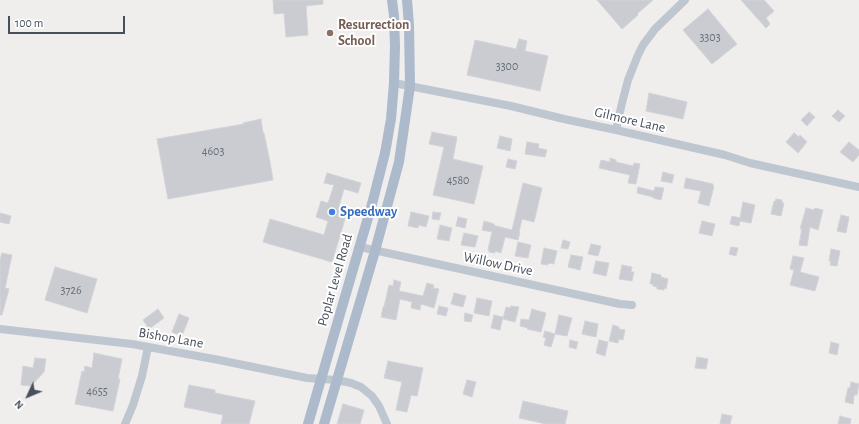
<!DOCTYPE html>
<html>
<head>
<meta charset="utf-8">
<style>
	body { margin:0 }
	#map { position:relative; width:859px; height:424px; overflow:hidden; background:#f0eded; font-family:"Alegreya Sans",sans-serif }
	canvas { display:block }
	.north { position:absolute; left:8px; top:376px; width:40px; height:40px; -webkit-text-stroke:3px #fff; paint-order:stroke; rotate:226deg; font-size:11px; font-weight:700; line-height:16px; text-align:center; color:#464f5a }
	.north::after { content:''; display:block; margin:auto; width:14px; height:18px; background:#464f5a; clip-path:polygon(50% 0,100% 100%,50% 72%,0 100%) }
	.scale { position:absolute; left:8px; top:16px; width:117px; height:18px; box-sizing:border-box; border:2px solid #464f5a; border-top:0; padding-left:5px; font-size:12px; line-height:14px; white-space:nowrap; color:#464f5a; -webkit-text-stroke:3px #fff; paint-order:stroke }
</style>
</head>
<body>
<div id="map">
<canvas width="859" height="424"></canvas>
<div class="north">N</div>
<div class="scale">100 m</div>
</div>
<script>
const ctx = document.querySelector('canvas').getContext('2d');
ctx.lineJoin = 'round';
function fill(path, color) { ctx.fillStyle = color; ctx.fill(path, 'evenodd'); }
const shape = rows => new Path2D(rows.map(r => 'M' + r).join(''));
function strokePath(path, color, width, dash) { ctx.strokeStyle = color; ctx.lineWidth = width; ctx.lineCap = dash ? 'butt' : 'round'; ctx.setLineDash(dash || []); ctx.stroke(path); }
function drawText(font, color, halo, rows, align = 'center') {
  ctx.font = font + ' "Alegreya Sans",sans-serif'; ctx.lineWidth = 4; ctx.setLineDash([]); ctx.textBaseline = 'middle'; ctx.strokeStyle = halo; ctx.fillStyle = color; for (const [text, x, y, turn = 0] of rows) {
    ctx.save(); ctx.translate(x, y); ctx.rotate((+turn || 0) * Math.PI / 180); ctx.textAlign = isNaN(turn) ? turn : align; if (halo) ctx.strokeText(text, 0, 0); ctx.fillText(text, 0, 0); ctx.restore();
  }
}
const building = shape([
	[273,0,323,0,323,4,306,6,308,35,286,37,284,13,274,14,273,0],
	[597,0,653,0,637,14,638,15,622,29,597,0],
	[741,0,764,0,774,11,766,18,770,24,766,28,741,0],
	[708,9,737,44,712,64,683,30,708,9],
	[519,39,527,41,525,51,548,56,540,91,467,75,475,40,516,49,519,39],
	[649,93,687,102,683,119,646,111,649,93],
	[838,110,845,116,839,122,832,116,838,110],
	[809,112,815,117,807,126,801,120,809,112],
	[261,119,263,133,264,133,270,162,273,180,168,199,157,139,244,124,243,123,261,119],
	[432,132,457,137,453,159,483,166,474,204,433,195,444,147,429,144,432,132],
	[794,133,799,137,800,135,807,142,798,153,786,142,794,133],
	[500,136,512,139,510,151,497,148,500,136],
	[527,142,539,144,538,148,547,150,545,157,525,154,527,142],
	[849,142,859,150,859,155,853,162,840,152,849,142],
	[610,158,616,160,616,162,633,166,634,163,640,164,636,184,628,183,630,175,599,168,601,160,610,162,610,158],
	[508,159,517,161,515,169,506,167,508,159],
	[663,172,674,175,672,183,661,181,663,172],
	[327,173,361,183,358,193,344,189,339,206,348,209,332,262,263,242,270,219,324,235,328,221,316,217,321,201,328,203,334,185,324,183,327,173],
	[686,178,713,184,713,186,714,186,709,206,698,203,701,191,684,188,686,178],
	[523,183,542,188,534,222,522,219,519,232,520,232,518,240,505,237,501,253,495,251,495,253,489,252,489,250,488,250,492,232,482,230,484,221,494,224,494,225,496,226,512,230,523,183],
	[638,187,654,191,655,187,664,188,661,200,653,198,653,197,637,193,638,187],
	[776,199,782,200,782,203,784,203,781,216,771,214,774,201,775,202,776,199],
	[743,202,755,205,751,223,740,221,739,226,730,224,732,216,740,218,743,202],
	[806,208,814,210,815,208,823,210,818,230,810,227,807,246,799,245,802,228,800,229,806,208],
	[411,212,429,216,426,227,419,225,418,228,408,226,411,212],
	[433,212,441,213,439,220,432,219,433,212],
	[0,213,11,216,9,224,0,222,0,213],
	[841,215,849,217,846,233,837,231,841,215],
	[458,217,467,219,465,228,456,226,458,217],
	[702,221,715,224,712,236,699,233,702,221],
	[440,225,452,228,449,241,437,239,440,225],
	[464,233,478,236,475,247,461,245,464,233],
	[563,240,570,242,568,249,561,248,563,240],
	[518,242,531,245,528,258,515,256,518,242],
	[591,244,601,246,598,256,588,254,591,244],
	[731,247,738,248,736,256,729,254,731,247],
	[544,248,557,251,554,264,548,263,548,265,541,264,544,248],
	[831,249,840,251,837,266,830,265,831,261,829,261,831,249],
	[2,253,12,255,5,288,9,289,2,315,0,315,0,260,2,253],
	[571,255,583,257,580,270,568,267,571,255],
	[793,256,804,258,800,272,819,277,815,291,790,285,794,270,790,269,793,256],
	[596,261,609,263,606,276,593,273,596,261],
	[622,265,632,267,631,272,634,272,632,281,619,279,622,265],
	[55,267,97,279,87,313,45,300,55,267],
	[652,273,661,275,661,277,668,279,666,289,664,288,664,290,657,289,657,287,653,286,653,284,650,284,652,273],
	[394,280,401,282,399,291,423,296,427,283,434,285,433,288,439,289,434,308,421,304,420,310,411,308,412,302,400,299,396,320,381,317,383,307,384,307,389,285,393,286,394,280],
	[454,293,466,296,463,307,451,304,454,293],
	[477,298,492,301,489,316,474,313,477,298],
	[439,306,448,308,446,316,437,314,439,306],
	[511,306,519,307,515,322,503,319,506,307,510,308,511,306],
	[158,309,164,318,149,329,143,320,158,309],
	[532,309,546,313,541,332,527,329,528,328,520,326,521,319,529,320,532,309],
	[465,313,473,315,471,322,464,321,465,313],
	[179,314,189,318,182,336,172,332,179,314],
	[494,315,503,317,500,330,491,328,494,315],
	[559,315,572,318,567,336,555,334,559,315],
	[585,321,598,324,596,337,582,334,585,321],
	[613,325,619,327,619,329,625,330,623,340,619,339,618,343,609,341,613,325],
	[545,331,555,334,551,347,544,345,546,338,543,337,545,331],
	[570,340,578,342,576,349,569,347,570,340],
	[599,340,608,342,605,356,596,353,599,340],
	[831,342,839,344,837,355,829,353,831,342],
	[94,353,122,359,118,379,120,379,113,411,75,404,82,371,84,372,85,366,92,368,94,353],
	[697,357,708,359,706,369,695,368,697,357],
	[35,358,46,359,44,372,31,386,21,385,23,366,33,368,35,358],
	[388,361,423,368,417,396,411,395,407,412,396,410,402,382,384,378,388,361],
	[467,380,476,382,472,397,463,394,467,380],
	[851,382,859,384,857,395,854,395,853,404,845,402,848,388,850,388,851,382],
	[189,385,215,390,215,393,255,401,249,424,221,424,223,415,184,407,189,385],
	[523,401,568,411,565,424,546,424,519,418,523,401],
	[343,404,364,410,360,424,337,424,343,404],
	[722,414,732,416,730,424,720,424,722,414],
	[840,416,851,419,850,424,838,424,840,416]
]);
fill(building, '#caccd2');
strokePath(building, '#d1d3d9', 1);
strokePath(shape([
	[394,83,511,106,564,119,616,130,725,155,750,163,859,187],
	[616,130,622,103,628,80,638,55,643,45,655,29,685,0],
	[360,247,620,304,632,305],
	[0,329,132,344,219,360,307,378,337,380,351,383,361,387,372,396,379,406,387,424],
	[125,424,133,405,142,376,148,347]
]), '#bec6cf', 8);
strokePath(shape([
	[308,424,372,204,385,153,391,119,394,83,395,46,394,16,392,0],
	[324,424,375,251,399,162,410,86,409,25,407,0]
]), '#adbacb', 10);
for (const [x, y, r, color] of [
	[330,33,4,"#8d6e63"],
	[332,212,4,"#3f7fe0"]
]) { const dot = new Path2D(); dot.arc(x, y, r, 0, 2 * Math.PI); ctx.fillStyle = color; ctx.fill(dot); strokePath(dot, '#fff', 1.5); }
drawText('12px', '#676e78', null, [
	["3303",710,37],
	["3300",507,66],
	["4603",213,151],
	["4580",458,180],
	["3726",71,290],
	["4655",97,391]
]);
drawText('bold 14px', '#785e54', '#fff', [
	["Resurrection",338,25],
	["School",338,41]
], 'left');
drawText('14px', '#464f5a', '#fff', [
	["Gilmore Lane",630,120,13],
	["Willow Drive",498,264,12],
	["Poplar Level Road",335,280,-74],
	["Bishop Lane",171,338,10]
]);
drawText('bold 14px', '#366cbe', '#fff', [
	["Speedway",340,212]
], 'left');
</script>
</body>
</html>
